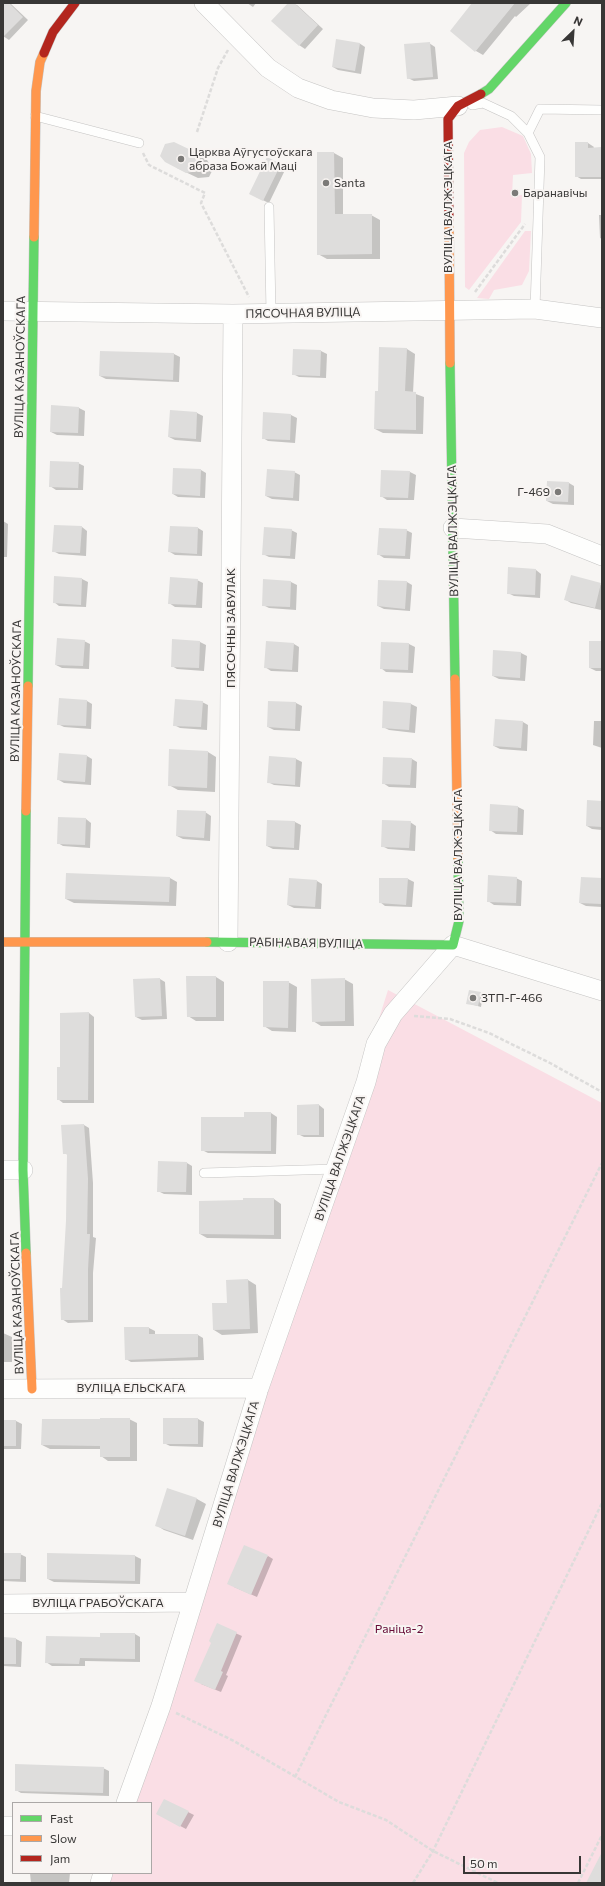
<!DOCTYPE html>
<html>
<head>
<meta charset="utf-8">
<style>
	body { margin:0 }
	#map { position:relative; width:605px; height:1886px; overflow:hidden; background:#f7f5f3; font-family:Commissioner,sans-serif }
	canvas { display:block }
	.frame { position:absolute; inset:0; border:4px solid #383736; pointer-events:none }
	.legend { position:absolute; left:12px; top:1802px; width:140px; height:72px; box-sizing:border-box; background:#f8f4f2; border:1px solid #aba8a7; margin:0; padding:5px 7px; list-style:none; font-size:12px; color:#383736 }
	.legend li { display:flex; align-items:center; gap:8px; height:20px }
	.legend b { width:20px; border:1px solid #aba8a7 }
	.north { position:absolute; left:553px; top:12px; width:40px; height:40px; -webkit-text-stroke:3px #f8f4f2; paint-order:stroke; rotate:25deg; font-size:11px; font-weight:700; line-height:16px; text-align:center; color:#383736 }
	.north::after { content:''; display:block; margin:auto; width:14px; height:18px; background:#383736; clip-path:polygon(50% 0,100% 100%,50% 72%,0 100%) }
	.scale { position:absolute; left:463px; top:1856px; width:118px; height:18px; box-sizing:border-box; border:2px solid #383736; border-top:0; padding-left:5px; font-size:12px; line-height:14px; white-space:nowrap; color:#383736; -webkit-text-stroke:3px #f8f4f2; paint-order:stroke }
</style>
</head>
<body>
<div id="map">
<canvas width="605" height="1886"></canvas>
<div class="frame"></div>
<ul class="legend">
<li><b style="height:5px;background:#63d668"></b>Fast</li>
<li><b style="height:5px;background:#ff974d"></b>Slow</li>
<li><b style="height:5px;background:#b3261e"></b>Jam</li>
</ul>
<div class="north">N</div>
<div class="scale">50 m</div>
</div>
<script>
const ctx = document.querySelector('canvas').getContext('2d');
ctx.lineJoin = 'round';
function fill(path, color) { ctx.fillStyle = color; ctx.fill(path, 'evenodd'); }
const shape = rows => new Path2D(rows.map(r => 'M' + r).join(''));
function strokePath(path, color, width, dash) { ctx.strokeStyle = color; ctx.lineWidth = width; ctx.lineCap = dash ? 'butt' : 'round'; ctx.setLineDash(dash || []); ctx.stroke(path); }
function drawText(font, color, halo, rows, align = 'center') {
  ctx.font = font + ' Commissioner,sans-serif'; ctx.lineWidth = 4; ctx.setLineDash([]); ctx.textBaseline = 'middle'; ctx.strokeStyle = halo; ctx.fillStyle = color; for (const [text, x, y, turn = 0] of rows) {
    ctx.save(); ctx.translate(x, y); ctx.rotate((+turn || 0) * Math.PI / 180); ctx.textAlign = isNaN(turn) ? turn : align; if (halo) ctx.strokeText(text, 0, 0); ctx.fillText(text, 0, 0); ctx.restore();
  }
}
fill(shape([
	[502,127,523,136,531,154,532,173,513,175,512,196,522,195,521,222,469,290,465,287,464,153,469,142,480,130],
	[525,231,531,231,529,271,522,285,494,290,489,299,477,298],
	[388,990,602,1103,602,1883,106,1883,109,1873,151,1873,151,1803,131,1803]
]), '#fadee5');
fill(shape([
	[3,3,10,3,28,20,9,40,3,36],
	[247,3,256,3,253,7],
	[290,3,297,5,323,29,305,49,299,45],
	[474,3,531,3,516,17,515,16,483,55,476,51],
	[359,43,365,47,361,74,338,70,333,67],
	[429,43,435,47,438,79,414,81,408,78],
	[588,143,594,147,593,149,602,149,602,179,581,179,576,176],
	[195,153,207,160,213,169,209,177,198,178,177,168],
	[318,153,334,153,343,158,343,215,371,215,380,220,380,259,327,259,318,254],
	[280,165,286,168,269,203,256,197],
	[599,215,602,215,602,239,600,238],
	[380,348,407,349,415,354,413,393,424,397,423,434,383,433,375,429,379,392],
	[321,351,327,354,326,378,299,377,293,374],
	[101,352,174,354,180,357,179,382,106,379,100,376],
	[52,406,79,408,85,411,84,436,57,435,51,432],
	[171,411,197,413,203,416,201,442,175,440,169,437],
	[291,415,297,418,295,443,268,441,263,438],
	[78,463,84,466,83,490,56,490,50,486],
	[201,470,206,473,205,498,178,497,173,494],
	[294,472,300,475,299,501,272,499,266,496],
	[410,472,416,475,414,500,387,500,381,496],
	[569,483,574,486,574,505,553,504,547,501],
	[3,521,8,524,7,557,3,557],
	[82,527,87,531,86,556,59,554,53,551],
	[198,528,203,531,202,556,175,555,170,552],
	[291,530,297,533,295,559,269,557,263,554],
	[406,530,412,533,410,559,384,558,378,554],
	[536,570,541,574,540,598,514,596,508,593],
	[572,577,602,585,601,610,571,603,566,600],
	[82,579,88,582,86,607,59,606,54,602],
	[197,580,203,583,202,608,175,607,169,603],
	[264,580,291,582,297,585,296,610,269,608,263,605],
	[407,582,412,585,410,611,384,609,378,606],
	[84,641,90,644,89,669,62,668,56,665],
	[200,642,206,645,204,671,177,669,172,666],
	[602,642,602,671,596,671,590,668],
	[382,643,409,644,415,647,413,673,386,672,381,668],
	[294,644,299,647,298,672,271,671,265,667],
	[494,652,521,653,527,656,525,681,499,679,493,676],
	[87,701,92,704,91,729,64,727,58,724],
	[202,702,208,705,207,730,180,728,174,725],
	[269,702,296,703,302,706,300,731,274,730,268,727],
	[384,703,411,704,417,707,415,733,389,730,383,727],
	[594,721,602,721,602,748,593,745],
	[523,722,528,725,527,751,500,749,494,746],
	[208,752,216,757,215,792,178,790,169,785],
	[87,756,92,759,91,785,64,783,59,780],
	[270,757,296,759,302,762,300,787,274,785,268,782],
	[412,759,417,762,416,788,389,787,383,783],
	[602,802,602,830,592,829,587,826],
	[491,805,518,807,524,810,523,835,496,834,490,830],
	[205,812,211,816,210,841,183,839,177,836],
	[86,819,91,823,90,848,63,846,58,843],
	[268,821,295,822,301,825,299,850,273,849,267,846],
	[410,822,416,826,415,851,388,849,382,846],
	[170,878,177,882,176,906,74,903,66,899],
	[516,878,522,881,521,906,494,905,488,901],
	[408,879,414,882,412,907,385,906,380,902],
	[602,879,602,907,586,906,580,903],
	[317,881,322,884,321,909,294,908,288,905],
	[216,977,224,982,224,1021,196,1021,188,1016],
	[160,979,165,982,167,1019,142,1020,136,1017],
	[344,979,353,984,354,1026,321,1026,313,1021],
	[288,982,297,987,296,1032,272,1031,264,1026],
	[480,993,483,995,481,1007,467,1003],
	[3,995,4,995,4,1021,3,1021],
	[89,1013,94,1017,94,1103,63,1103,58,1099,61,1068],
	[319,1105,324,1109,324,1137,304,1137,298,1134],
	[245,1113,271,1113,277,1117,276,1154,208,1153,202,1150,245,1118],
	[84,1125,89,1128,93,1183,93,1237,96,1238,93,1273,93,1322,68,1323,62,1319,67,1221,68,1155,64,1153],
	[187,1163,192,1166,192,1195,164,1194,158,1191],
	[274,1199,281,1204,281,1239,207,1238,200,1234],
	[248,1280,256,1285,258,1333,222,1335,214,1330,228,1304],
	[149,1328,155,1331,155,1335,198,1335,203,1338,204,1360,131,1362,126,1359],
	[3,1333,12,1337,12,1362,3,1362],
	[129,1419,137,1423,137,1461,108,1461,101,1456,101,1449,50,1449,42,1445,101,1420],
	[164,1419,198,1419,204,1422,203,1447,170,1446,164,1443],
	[3,1421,16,1421,22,1424,21,1449,3,1449],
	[168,1489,197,1499,206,1504,193,1540,164,1530,156,1525],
	[3,1554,20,1554,26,1557,26,1582,3,1581],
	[48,1554,135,1556,141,1559,140,1584,54,1582,48,1579],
	[268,1556,273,1559,257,1597,234,1587],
	[217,1625,242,1636,226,1675,228,1676,221,1692,201,1684],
	[135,1634,140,1637,140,1662,85,1661,85,1666,52,1666,46,1662,101,1638],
	[3,1638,16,1639,22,1642,21,1667,3,1666],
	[103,1768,109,1771,109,1796,21,1793,16,1790],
	[188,1812,194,1815,186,1829,163,1817],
	[30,1873,70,1873,69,1883,31,1883]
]), '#0003');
fill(shape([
	[3,3,9,3,23,17,3,37],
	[288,3,294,3,318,25,299,46,271,21],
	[472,3,515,3,475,52,450,31],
	[336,39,360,43,355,71,332,67],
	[430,42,433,77,407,79,404,44],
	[174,142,195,152,202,162,198,171,186,173,165,162,160,156,165,144],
	[575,142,588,142,588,148,601,147,601,177,575,177],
	[317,152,334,152,335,214,372,214,372,254,317,255],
	[267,157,281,164,263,201,249,194],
	[379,347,407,348,405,391,416,392,416,430,374,429,375,391,378,391],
	[293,349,321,350,320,376,292,375],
	[100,351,174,353,173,380,99,376],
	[51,405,79,407,78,433,50,432],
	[170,410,197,412,196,439,168,437],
	[263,412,291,414,290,440,262,439],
	[50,461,79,462,78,488,49,487],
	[173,468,201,469,200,496,172,494],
	[267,469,295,471,293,498,265,496],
	[381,470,410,471,408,498,380,497],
	[547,481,569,482,568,502,546,501],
	[54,525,82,526,80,553,52,552],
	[170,526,198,527,197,554,168,552],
	[264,527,292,529,290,556,262,555],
	[379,528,407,529,405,556,377,555],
	[508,567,536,569,535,595,507,594],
	[571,575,601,583,595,608,564,600],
	[54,576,82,578,81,605,53,603],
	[170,577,198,579,196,605,168,604],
	[263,579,291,581,290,607,262,606],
	[378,580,407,581,405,609,377,606],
	[57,638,85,640,83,666,55,665],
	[172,639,200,641,199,668,171,667],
	[266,641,294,643,292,670,264,668],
	[589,641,602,641,602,668,589,668],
	[381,642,409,643,408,670,380,669],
	[493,650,521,652,520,678,492,676],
	[59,698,87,700,86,726,57,725],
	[175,699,203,701,201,727,173,726],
	[268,701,296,702,295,729,267,727],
	[383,701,411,703,409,730,382,728],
	[495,719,523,721,521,748,493,746],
	[169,749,208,751,207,788,168,786],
	[59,753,87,755,85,782,57,780],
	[269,756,296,758,295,785,267,783],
	[383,757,412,758,410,785,382,784],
	[587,800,602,801,602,827,586,826],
	[490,804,518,806,517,832,489,831],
	[177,810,206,811,204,838,176,836],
	[58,817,86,818,85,845,57,844],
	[267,820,295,821,294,848,266,846],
	[382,820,411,821,409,848,381,847],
	[66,873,170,877,169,902,65,899],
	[488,875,517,877,516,903,487,902],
	[581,877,602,878,602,904,579,903],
	[289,878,317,880,315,907,287,905],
	[379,878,408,878,406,905,379,903],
	[186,976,216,976,216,1017,187,1017],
	[160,978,162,1016,135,1017,133,979],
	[345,978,345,1021,312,1022,311,979],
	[263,981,289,981,288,1028,263,1027],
	[469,990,481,992,478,1006,466,1004],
	[89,1012,88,1100,57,1100,57,1067,60,1067,60,1013],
	[319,1104,319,1135,297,1135,297,1105],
	[244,1112,271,1112,271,1151,201,1151,201,1117,244,1117],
	[84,1124,88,1179,87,1234,90,1234,88,1269,88,1320,61,1320,60,1288,62,1288,66,1221,67,1154,63,1154,61,1125],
	[158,1161,187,1162,186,1192,157,1192],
	[243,1198,274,1198,274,1235,199,1234,199,1201,243,1200],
	[248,1279,250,1329,213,1330,212,1303,227,1303,226,1280],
	[124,1327,149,1327,149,1334,198,1334,198,1357,125,1360],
	[100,1418,130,1418,130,1457,100,1457,100,1446,41,1445,42,1419,100,1419],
	[163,1418,198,1418,198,1444,163,1444],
	[3,1420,16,1420,16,1446,3,1446],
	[167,1488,197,1498,185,1536,155,1526],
	[244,1545,268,1555,251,1595,227,1584],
	[3,1553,21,1553,20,1579,3,1579],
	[47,1553,135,1555,135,1581,47,1579],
	[217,1623,237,1632,221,1671,223,1672,215,1690,194,1681,211,1643,209,1641],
	[100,1633,135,1633,135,1659,80,1658,79,1664,45,1663,46,1636,100,1637],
	[3,1637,16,1638,16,1664,3,1664],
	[15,1764,104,1767,103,1793,15,1791],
	[164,1799,189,1811,180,1827,156,1814],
	[602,1852,602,1883,586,1883]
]), '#dedddc');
const lane = shape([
	[472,105,483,103,511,116,528,133,540,157,535,309],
	[35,116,139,143],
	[528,133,540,109,602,110],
	[269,207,271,314],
	[204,1173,336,1169]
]);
const street = shape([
	[204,3,268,68,298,88,331,100,373,108,414,110,458,106],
	[3,311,233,314,535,309,602,318],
	[453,528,547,534,602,556],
	[228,942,233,314],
	[3,1170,23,1170],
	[3,1389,259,1388],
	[3,1604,193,1602],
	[126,1803,161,1706,259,1388,366,1082,376,1044,393,1014,453,945,602,991],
	[3,1826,13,1826],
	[100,1883,103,1873]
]);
const fast = shape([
	[481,94,489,89,566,3],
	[450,363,455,679],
	[28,686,34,237],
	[26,811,23,1170,26,1253],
	[207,942,453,945,459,921,458,859]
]);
const slow = shape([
	[449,223,450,363],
	[34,237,36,91,40,62,44,53],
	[455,679,458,859],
	[26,811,28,686],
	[3,942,207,942],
	[26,1253,32,1389]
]);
const jam = shape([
	[44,53,53,32,75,3],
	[449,223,448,119,458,106,481,94]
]);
strokePath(lane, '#c5c4c3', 10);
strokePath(street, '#c5c4c3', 20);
strokePath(fast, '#c5c4c3', 10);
strokePath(slow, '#c5c4c3', 10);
strokePath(jam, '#c5c4c3', 10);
strokePath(shape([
	[197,132,218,68,228,50],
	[143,153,149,165,205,193,201,203,249,297],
	[475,292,525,224],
	[414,1016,450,1019,489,1033,550,1063,602,1092],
	[176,1713,234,1741,339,1802,386,1820,433,1851,498,1883],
	[295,1777,602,1163],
	[413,1883,433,1851,602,1503],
	[578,1883,602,1835]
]), '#dddcdb', 2.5, [4, 2]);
strokePath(lane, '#fefefd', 9);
strokePath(street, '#fefefd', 19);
strokePath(fast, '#63d668', 9);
strokePath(slow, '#ff974d', 9);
strokePath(jam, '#b3261e', 9);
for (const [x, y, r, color] of [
	[181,159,4,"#7b7a78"],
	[326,183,4,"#7b7a78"],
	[515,193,4,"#7b7a78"],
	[558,492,4,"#7b7a78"],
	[473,998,4,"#7b7a78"]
]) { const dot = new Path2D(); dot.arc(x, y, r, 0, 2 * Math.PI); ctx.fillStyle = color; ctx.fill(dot); strokePath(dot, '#f8f4f2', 1.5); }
drawText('12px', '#383736', '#f8f4f2', [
	["Царква Аўгустоўскага",189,152],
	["абраза Божай Маці",189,166],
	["Santa",334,183],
	["Баранавічы",523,193],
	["Г-469",550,492,"right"],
	["ЗТП-Г-466",481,998]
], 'left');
drawText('12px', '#383736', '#f8f4f2', [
	["ВУЛІЦА ВАЛЖЭЦКАГА",448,207,-90],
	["ПЯСОЧНАЯ ВУЛІЦА",303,313,-1],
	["ВУЛІЦА КАЗАНОЎСКАГА",20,367,-89],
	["ВУЛІЦА ВАЛЖЭЦКАГА",453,531,-91],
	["ПЯСОЧНЫ ЗАВУЛАК",231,628,-90],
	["ВУЛІЦА КАЗАНОЎСКАГА",16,691,-89],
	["ВУЛІЦА ВАЛЖЭЦКАГА",458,855,-90],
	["РАБІНАВАЯ ВУЛІЦА",306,943,1],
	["ВУЛІЦА ВАЛЖЭЦКАГА",340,1158,-71],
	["ВУЛІЦА КАЗАНОЎСКАГА",17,1303,-92],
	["ВУЛІЦА ЕЛЬСКАГА",131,1388],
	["ВУЛІЦА ВАЛЖЭЦКАГА",236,1464,-73],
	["ВУЛІЦА ГРАБОЎСКАГА",98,1603]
]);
drawText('12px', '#660c37', '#f8f4f2', [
	["Раніца-2",399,1629]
]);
</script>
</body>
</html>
